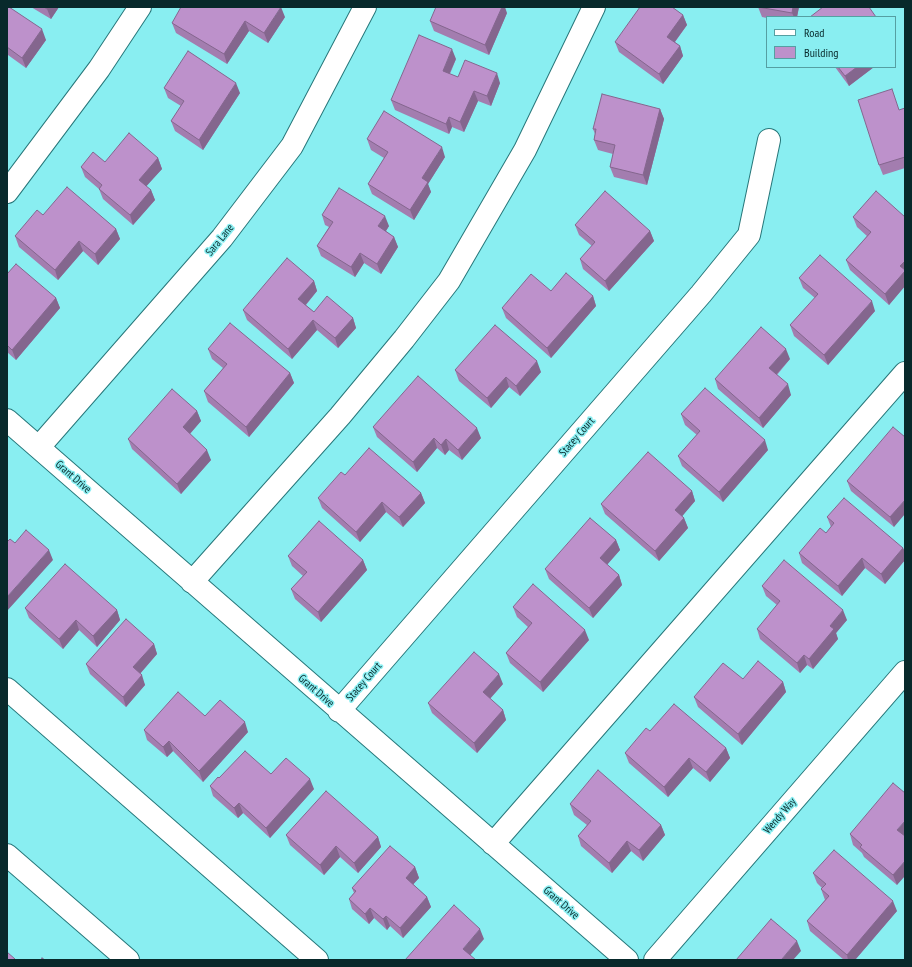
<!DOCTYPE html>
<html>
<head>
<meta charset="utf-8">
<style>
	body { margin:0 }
	#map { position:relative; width:912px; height:967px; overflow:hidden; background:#89eef1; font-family:"PT Sans Narrow",sans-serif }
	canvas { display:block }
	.frame { position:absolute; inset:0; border:8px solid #08292b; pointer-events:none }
	.legend { position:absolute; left:766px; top:16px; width:130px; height:52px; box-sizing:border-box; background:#89eef1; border:1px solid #559fa2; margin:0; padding:5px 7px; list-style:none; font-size:12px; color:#08292b }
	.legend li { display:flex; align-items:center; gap:8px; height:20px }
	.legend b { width:20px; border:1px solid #559fa2 }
</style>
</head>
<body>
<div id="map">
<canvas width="912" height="967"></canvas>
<div class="frame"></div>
<ul class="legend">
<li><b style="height:5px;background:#fff"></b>Road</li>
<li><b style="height:11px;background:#bd91cb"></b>Building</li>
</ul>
</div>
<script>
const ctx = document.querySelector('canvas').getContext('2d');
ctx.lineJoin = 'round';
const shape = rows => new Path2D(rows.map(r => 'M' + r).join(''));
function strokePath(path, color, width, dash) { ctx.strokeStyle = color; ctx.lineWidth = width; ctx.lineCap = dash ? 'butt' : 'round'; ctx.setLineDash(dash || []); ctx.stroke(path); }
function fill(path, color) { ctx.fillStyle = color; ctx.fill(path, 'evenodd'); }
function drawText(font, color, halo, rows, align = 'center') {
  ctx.font = font + ' "PT Sans Narrow",sans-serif'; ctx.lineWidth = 3; ctx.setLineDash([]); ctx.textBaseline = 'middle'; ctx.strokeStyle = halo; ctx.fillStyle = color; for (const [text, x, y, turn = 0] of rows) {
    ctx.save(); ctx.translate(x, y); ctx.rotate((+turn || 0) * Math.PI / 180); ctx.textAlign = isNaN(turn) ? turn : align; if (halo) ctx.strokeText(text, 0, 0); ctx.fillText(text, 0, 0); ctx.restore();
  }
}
const minor = shape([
	[7,192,99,69,140,7],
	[7,420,627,960],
	[39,447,222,238,292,146,365,7],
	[192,582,340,416,404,339,449,281,525,150,594,7],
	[7,689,317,960],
	[339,711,701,294,749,235,769,140],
	[493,844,905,373],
	[7,855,128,960],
	[655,960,905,672]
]);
strokePath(minor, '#27777a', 24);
strokePath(minor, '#fff', 22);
fill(shape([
	[7,7,46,40,26,68,8,55,7,56],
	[31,7,59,7,51,19],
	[758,7,799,7,797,17,767,17,767,18,762,17],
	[507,13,489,55,434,31,430,21],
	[683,15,687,25,675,42,680,46,683,56,663,84,619,52,615,42],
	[285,17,268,43,249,31,227,64,176,33,172,23],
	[456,59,450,74,458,77,500,83,491,106,478,101,464,132,452,127,449,134,395,110,391,100],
	[835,67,874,67,849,86],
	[164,88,240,93,203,150,175,131,171,121,181,106,168,98],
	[905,108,905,168,883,175,879,165,900,110],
	[660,109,664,119,647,185,614,177,610,167,613,154,598,150,594,140,595,134,593,129],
	[367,139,445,157,428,184,431,192,414,220,372,194,368,184,384,158,371,150],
	[158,158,162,169,146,186,151,190,155,200,133,225,103,199,99,189,85,177,81,167,105,162],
	[43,215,116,229,120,239,98,265,83,251,58,280,19,247,15,236],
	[322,215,389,226,386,231,394,237,398,247,381,274,364,263,355,277,321,256,317,246,329,227,325,225],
	[853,217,905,217,905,286,889,305,850,270,846,260,867,236,857,227],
	[575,225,650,231,654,241,609,291,583,269,580,259,592,246,579,235],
	[7,274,56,298,60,308,16,360,7,352],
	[799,278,875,311,828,365,794,336,790,325,815,298,803,288],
	[314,281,317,291,306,305,314,312,353,318,356,328,338,348,317,330,292,359,247,320,243,310],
	[551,291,593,296,596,306,551,358,506,318,502,308],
	[208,349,290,373,294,383,249,437,208,402,204,391,223,368,212,359],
	[790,359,777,375,791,395,763,428,718,389,715,379],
	[455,370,541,372,520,396,509,387,491,408,459,381],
	[197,411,201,421,190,434,211,460,181,494,132,449,128,439],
	[681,414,768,450,723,502,682,466,678,456,697,435,685,425],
	[373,427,481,438,462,460,449,450,445,455,437,448,417,472,377,437],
	[905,437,894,527,851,491,847,481],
	[345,475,421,493,425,503,403,527,386,512,360,542,322,508,318,498],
	[692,491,695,501,682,516,684,518,688,528,659,561,605,514,601,504],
	[827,517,903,548,905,552,905,560,885,584,865,568,842,596,802,563,799,553,826,533,831,527],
	[616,540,620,550,607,565,619,575,622,585,593,618,549,579,545,569],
	[288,556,363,560,367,570,321,622,295,599,291,589,303,576,292,566],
	[762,586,847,620,836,633,838,639,813,669,807,665,800,673,760,639,757,629,777,605,766,596],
	[513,607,589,640,543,692,510,663,506,653,528,627,517,617],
	[25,608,117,610,120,620,97,647,79,630,63,649,29,618],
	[154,644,157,654,140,674,145,685,126,707,90,674,86,664],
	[743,679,783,682,786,692,742,745,698,707,694,697],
	[503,684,490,699,503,710,506,720,477,753,432,713,428,703],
	[205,716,248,732,203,782,173,751,167,757,147,740,144,730],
	[650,731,726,748,730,758,710,782,693,768,668,797,629,763,625,753],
	[271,774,314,789,270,838,243,813,238,818,213,796,210,786,219,778],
	[570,804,661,825,665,835,643,861,631,851,612,873,581,846,578,836,587,825,574,815],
	[850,834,904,836,897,885,864,857,862,853,853,845],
	[286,835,378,837,381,847,358,873,340,857,324,875,290,845],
	[415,867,419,878,413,884,427,897,431,907,403,938,390,926,387,930,374,918,369,924,352,909,349,899,354,893,352,888],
	[813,873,897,911,855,960,844,960,810,931,807,921,825,900,821,889,822,888,817,883]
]), '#a37daf');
fill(shape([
	[49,7,59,7,51,19,47,9],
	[281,7,285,17,268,43,264,33],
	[502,7,505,7,507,13,489,55,485,45],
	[793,7,799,7,797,17,794,17,792,13],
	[683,15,687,25,671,47,667,37],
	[245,21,249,31,227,64,224,54],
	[42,29,46,40,26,68,22,58],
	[680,46,683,56,663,84,659,74],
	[452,49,456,59,446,81,443,71],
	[857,67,874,67,849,86,845,76],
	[497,73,500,83,491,106,487,96],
	[236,83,240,93,203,150,199,140],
	[474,91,478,101,464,132,460,122],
	[660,109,664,119,647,185,643,175],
	[449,117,452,127,449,134,446,124],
	[442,147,445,157,428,184,431,192,414,220,410,210,422,178],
	[158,158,162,169,143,190,139,180],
	[151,190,155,200,133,225,130,215],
	[385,216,389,226,382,237,378,226],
	[116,229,120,239,98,265,95,254],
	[650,231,654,241,609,291,605,281],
	[394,237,398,247,381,274,377,264],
	[79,241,83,251,58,280,55,270],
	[360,253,364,263,355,277,351,267],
	[905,261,905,286,889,305,885,294,900,266],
	[314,281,317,291,302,309,298,299],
	[593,296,596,306,551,358,547,348],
	[56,298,60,308,16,360,12,350],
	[872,301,875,311,828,365,824,355],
	[353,318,356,328,338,348,335,338],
	[313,320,317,330,292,359,288,349],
	[786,349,790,359,773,378,769,368],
	[537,361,541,372,520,396,516,386],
	[290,373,294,383,249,437,246,427],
	[506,377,509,387,491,408,487,398],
	[788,384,791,395,763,428,759,418],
	[197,411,201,421,187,437,183,427],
	[477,428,481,438,462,460,458,450],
	[434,438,437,448,417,472,413,462],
	[446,439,449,450,445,455,441,445],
	[765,440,768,450,723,502,719,492],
	[207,450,211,460,181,494,177,484],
	[692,491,695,501,679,520,675,510],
	[421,493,425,503,403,527,399,517],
	[905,500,905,514,894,527,890,517],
	[382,502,386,512,360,542,356,532],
	[684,518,688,528,659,561,655,551],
	[616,540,620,550,604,568,600,558],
	[903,548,905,552,905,560,885,584,881,574],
	[49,550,53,560,7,611,7,597],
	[862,558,865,568,842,596,838,586],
	[363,560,367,570,321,622,318,612],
	[619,575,622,585,593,618,589,608],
	[117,610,120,620,97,647,93,636],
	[843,610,847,620,836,633,838,639,813,669,809,659,830,626],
	[76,620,79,630,63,649,59,639],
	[585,630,589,640,543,692,540,682],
	[154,644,157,654,137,677,133,667],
	[804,655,807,665,800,673,797,663],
	[499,674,503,684,486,703,483,692],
	[142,675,145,685,126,707,123,697],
	[783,682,786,692,742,745,738,734],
	[503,710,506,720,477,753,474,743],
	[245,722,248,732,203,782,199,771],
	[169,741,173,751,167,757,163,747],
	[726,748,730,758,710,782,706,772],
	[689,758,693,768,668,797,664,787],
	[310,779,314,789,270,838,266,828],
	[239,803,243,813,238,818,234,808],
	[905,821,905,835,901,840,897,830],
	[661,825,665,835,643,861,639,850],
	[378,837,381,847,358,873,354,863],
	[627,841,631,851,612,873,609,863],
	[336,846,340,857,324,875,320,865],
	[905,861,905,876,897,885,893,875],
	[415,867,419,878,410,888,406,878],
	[427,897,431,907,403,938,400,928],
	[893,901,897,911,855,960,848,960,847,955],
	[370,908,374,918,369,924,365,914],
	[386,916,390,926,387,930,383,919],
	[480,929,484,939,467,959,463,949],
	[797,941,801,951,793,960,782,960,782,959]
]), '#84668e');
const building = shape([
	[7,7,9,7,42,29,22,58,7,47,7,7],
	[44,7,49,7,47,9,44,7],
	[181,7,281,7,264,33,245,21,224,54,172,23,181,7],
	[436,7,502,7,485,45,430,21,436,7],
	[640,7,672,7,683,15,667,37,680,46,659,74,615,42,640,7],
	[758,7,793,7,792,13,758,7],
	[823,7,869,7,876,17,810,17,823,7],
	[419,35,452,49,443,71,458,77,465,60,497,73,487,96,474,91,460,122,449,117,446,124,391,100,419,35],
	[188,51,236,83,199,140,171,121,184,101,164,88,188,51],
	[838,67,857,67,845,76,838,67],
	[892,89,899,110,905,108,905,157,879,165,858,100,892,89],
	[602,94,660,109,643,175,610,167,615,145,594,140,596,129,593,129,602,94],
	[384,111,442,147,422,178,428,182,410,210,368,184,388,152,367,139,384,111],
	[129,133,158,158,139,180,151,190,130,215,99,189,102,185,81,167,93,152,105,162,129,133],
	[67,187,116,229,95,254,79,241,55,270,15,236,37,210,43,215,67,187],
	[339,188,385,216,378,226,394,237,377,264,360,253,351,267,317,246,333,222,322,215,339,188],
	[605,191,650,231,605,281,580,259,595,242,575,225,605,191],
	[876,191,905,217,905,261,900,266,905,270,905,271,885,294,846,260,871,232,853,217,876,191],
	[820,255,872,301,824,355,790,325,818,294,799,278,820,255],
	[287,258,314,281,298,299,314,312,327,296,353,318,335,338,313,320,288,349,243,310,287,258],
	[16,264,56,298,12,350,7,345,7,274,16,264],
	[566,273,593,296,547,348,502,308,531,274,551,291,566,273],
	[230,323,290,373,246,427,204,391,227,364,208,349,230,323],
	[495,325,537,361,516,386,506,377,487,398,455,370,495,325],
	[761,327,786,349,769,368,788,384,759,418,715,379,761,327],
	[418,376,477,428,458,450,446,439,441,445,434,438,413,462,373,427,418,376],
	[705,388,765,440,719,492,678,456,700,431,681,414,705,388],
	[172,389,197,411,183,427,207,450,177,484,128,439,172,389],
	[893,427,905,437,905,500,890,517,847,481,893,427],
	[369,448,421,493,399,517,382,502,356,532,318,498,341,472,345,475,369,448],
	[648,452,692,491,675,510,684,518,655,551,601,504,648,452],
	[844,498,903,548,881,574,862,558,838,586,799,553,820,528,826,533,834,523,827,517,844,498],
	[590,518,616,540,600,558,619,575,589,608,545,569,590,518],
	[319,521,363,560,318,612,291,589,307,572,288,556,319,521],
	[26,530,49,550,7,597,7,542,10,539,15,543,26,530],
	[784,560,843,610,830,626,834,629,809,659,804,655,797,663,757,629,780,601,762,586,784,560],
	[65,564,117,610,93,636,76,620,59,639,25,608,65,564],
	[533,584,585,630,540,682,506,653,532,623,513,607,533,584],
	[126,619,154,644,133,667,142,675,123,697,86,664,126,619],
	[474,652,499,674,483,692,503,710,474,743,428,703,474,652],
	[758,661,783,682,738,734,694,697,723,663,743,679,758,661],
	[178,692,205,716,220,700,245,722,199,771,169,741,163,747,144,730,178,692],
	[674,704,726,748,706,772,689,758,664,787,625,753,646,728,650,731,674,704],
	[245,751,271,774,286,758,310,779,266,828,239,803,234,808,210,786,218,777,219,778,245,751],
	[598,770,661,825,639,850,627,841,609,863,578,836,591,821,570,804,598,770],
	[893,783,905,793,905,821,897,830,905,836,905,861,893,875,860,847,862,845,850,834,893,783],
	[326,791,378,837,354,863,336,846,320,865,286,835,326,791],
	[390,846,415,867,406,878,427,897,400,928,386,916,383,919,370,908,365,914,349,899,356,891,352,888,390,846],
	[834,850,893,901,847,955,807,921,829,896,821,889,826,884,813,873,834,850],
	[454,905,480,929,463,949,476,960,405,960,454,905],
	[771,919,797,941,782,959,783,960,736,960,771,919],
	[7,952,15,959,15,960,7,960,7,952],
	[42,958,45,960,41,960,42,958]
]);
fill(building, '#bd91cb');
strokePath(building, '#84668e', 1);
drawText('11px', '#08292b', '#89eef1', [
	["Sara Lane",220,240,-51],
	["Stacey Court",577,437,-49],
	["Grant Drive",73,477,41],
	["Stacey Court",364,682,-49],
	["Grant Drive",316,691,41],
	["Wendy Way",780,816,-49],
	["Grant Drive",561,903,41]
]);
</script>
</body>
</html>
